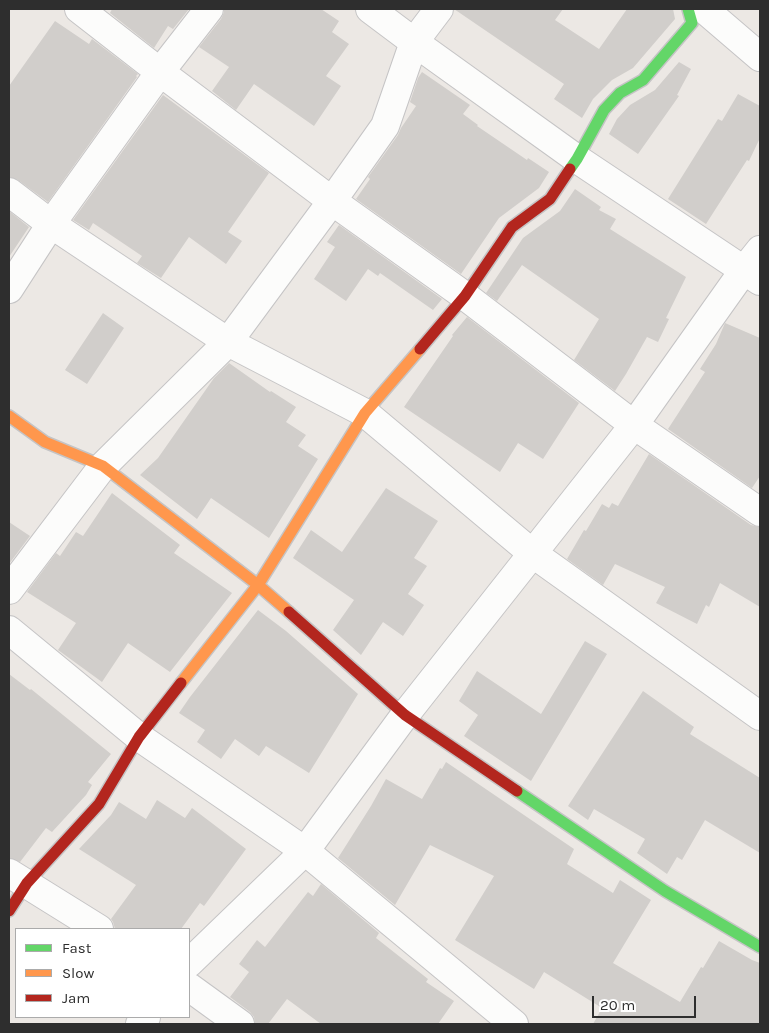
<!DOCTYPE html>
<html>
<head>
<meta charset="utf-8">
<style>
  body { margin:0 }
  #map { position:relative; width:769px; height:1033px; overflow:hidden; background:#ece8e4; font-family:Karla,sans-serif }
  canvas { display:block }
  .frame { position:absolute; inset:0; border:10px solid #2e2e2e; pointer-events:none }
  .legend { position:absolute; left:15px; top:928px; width:175px; height:90px; box-sizing:border-box; background:#fff; border:1px solid #ababab; margin:0; padding:6px 9px; list-style:none; font-size:15px; color:#2e2e2e }
  .legend li { display:flex; align-items:center; gap:10px; height:25px }
  .legend b { width:25px; border:1px solid #ababab }
  .scale { position:absolute; left:592px; top:996px; width:104px; height:22px; box-sizing:border-box; border:2px solid #2e2e2e; border-top:0; padding-left:6px; font-size:15px; line-height:18px; white-space:nowrap; color:#2e2e2e; -webkit-text-stroke:4px #fff; paint-order:stroke }
</style>
</head>
<body>
<div id="map">
<canvas width="769" height="1033"></canvas>
<div class="frame"></div>
<ul class="legend">
<li><b style="height:6px;background:#63d668"></b>Fast</li>
<li><b style="height:6px;background:#ff974d"></b>Slow</li>
<li><b style="height:6px;background:#b3261e"></b>Jam</li>
</ul>
<div class="scale">20 m</div>
</div>
<script>
const context = document.querySelector('canvas').getContext('2d');
context.lineJoin = 'round';
function fill(path, color) { context.fillStyle = color; context.fill(path, 'evenodd'); }
const poly = rows => new Path2D(rows.map(r => 'M' + r).join(''));
function trace(path, color, width, dash) { context.strokeStyle = color; context.lineWidth = width; context.lineCap = dash ? 'butt' : 'round'; context.setLineDash(dash || []); context.stroke(path); }
fill(poly([
  [112,9,189,9,173,29,168,26,154,48,110,13],
  [224,9,321,9,339,21,332,32,349,44,326,76,341,86,314,126,254,84,236,110,212,91,229,67,199,47,221,19,224,12],
  [454,9,563,9,555,20,599,49,627,9,673,9,675,19,633,68,612,80,593,99,582,118,554,99,564,84],
  [55,21,89,44,92,39,138,74,136,76,137,77,48,202,18,180,9,177,9,86],
  [679,62,691,69,677,95,679,96,638,154,609,134,617,119,630,105,655,90],
  [422,72,470,105,463,114,478,125,477,126,527,160,528,158,549,172,539,188,499,218,461,274,356,199,370,179,368,177,398,135,401,128,416,106,410,102,418,78],
  [738,94,760,106,760,138,749,161,747,160,706,224,668,199,718,119,722,121],
  [163,95,269,173,228,232,242,241,226,264,189,237,161,278,137,263,142,256,93,223,89,230,73,220],
  [575,189,601,207,599,210,616,219,610,229,686,277,666,318,669,319,658,342,647,337,626,374,615,391,574,360,599,319,522,265,497,301,486,293,523,238,560,211],
  [9,211,29,227,9,257],
  [339,225,442,299,433,310,380,273,378,276,368,269,346,301,314,279,335,247,327,242],
  [103,313,124,328,87,384,65,370],
  [467,317,579,403,543,459,518,443,500,472,404,407,453,336,452,335],
  [725,323,760,338,760,476,752,488,668,429,705,372,700,369,716,344],
  [229,363,270,392,271,391,296,407,286,422,306,435,298,446,318,459,269,538,211,498,197,519,140,475,158,458,214,378],
  [649,454,751,525,760,527,760,607,720,583,709,607,706,605,697,624,656,603,665,587,615,564,603,585,567,559,584,530,586,531,602,504,609,508,612,503,618,506],
  [386,488,438,521,414,558,427,566,408,594,424,605,403,636,383,622,361,655,333,630,354,600,293,558,311,530,342,552],
  [112,493,180,545,174,553,232,593,170,672,128,643,102,682,58,650,76,623,27,592,56,553,60,556,76,532,83,536],
  [9,522,30,536,9,564],
  [258,610,286,631,358,694,309,773,266,746,259,756,235,739,221,759,197,742,205,730,179,713,190,697],
  [585,641,607,654,531,781,464,736,478,715,459,701,477,671,541,714],
  [9,674,30,690,31,689,111,754,88,782,92,785,86,795,52,832,46,828,20,862,9,858],
  [643,691,694,727,690,734,760,778,760,853,705,820,682,860,677,857,667,874,637,853,645,839,594,809,588,820,568,806],
  [446,762,574,849,567,864,613,893,620,880,651,900,613,963,680,1002,701,967,703,968,719,941,752,960,760,963,760,1024,593,1024,602,1008,544,972,534,989,455,940,494,876,430,845,395,905,338,858,371,806,386,779,422,799,440,768,442,769],
  [157,800,185,818,192,808,246,849,204,906,200,903,181,929,115,929,113,922,111,919,136,885,79,849,111,815,119,802,146,819],
  [321,884,379,933,376,938,428,979,426,982,454,1001,438,1024,321,1024,287,999,268,1024,255,1024,254,1017,250,1012,230,997,249,972,239,964,257,940,265,947,308,892,313,896]
]), '#d1cecb');
const street = poly([
  [79,9,160,72,332,201,465,296,634,425,760,512],
  [370,9,414,42,577,159,760,281],
  [704,9,760,57],
  [9,192,51,224,228,342,365,413,532,553,760,716],
  [9,289,51,224,160,72,209,9],
  [9,590,103,466,228,342,332,201,385,126,414,42,439,9],
  [9,630,139,737,305,851,514,1024],
  [9,873,99,929],
  [189,963,305,851,405,715,634,425,744,270,760,250],
  [189,987,240,1024],
  [140,1024,146,1017]
]);
const fast = poly([
  [570,169,577,159,604,110,620,93,643,80,692,23,688,9],
  [517,791,665,891,760,947]
]);
const slow = poly([
  [9,416,45,442,103,466,258,585,289,612],
  [181,683,258,585,365,413,420,349]
]);
const jam = poly([
  [420,349,465,296,512,227,550,199,570,169],
  [289,612,405,715,517,791],
  [9,911,27,883,99,804,139,737,181,683]
]);
trace(street, '#c5c4c5', 30);
trace(fast, '#c5c4c5', 14);
trace(slow, '#c5c4c5', 14);
trace(jam, '#c5c4c5', 14);
trace(street, '#fcfcfb', 28);
trace(fast, '#63d668', 11);
trace(slow, '#ff974d', 11);
trace(jam, '#b3261e', 11);
</script>
</body>
</html>
